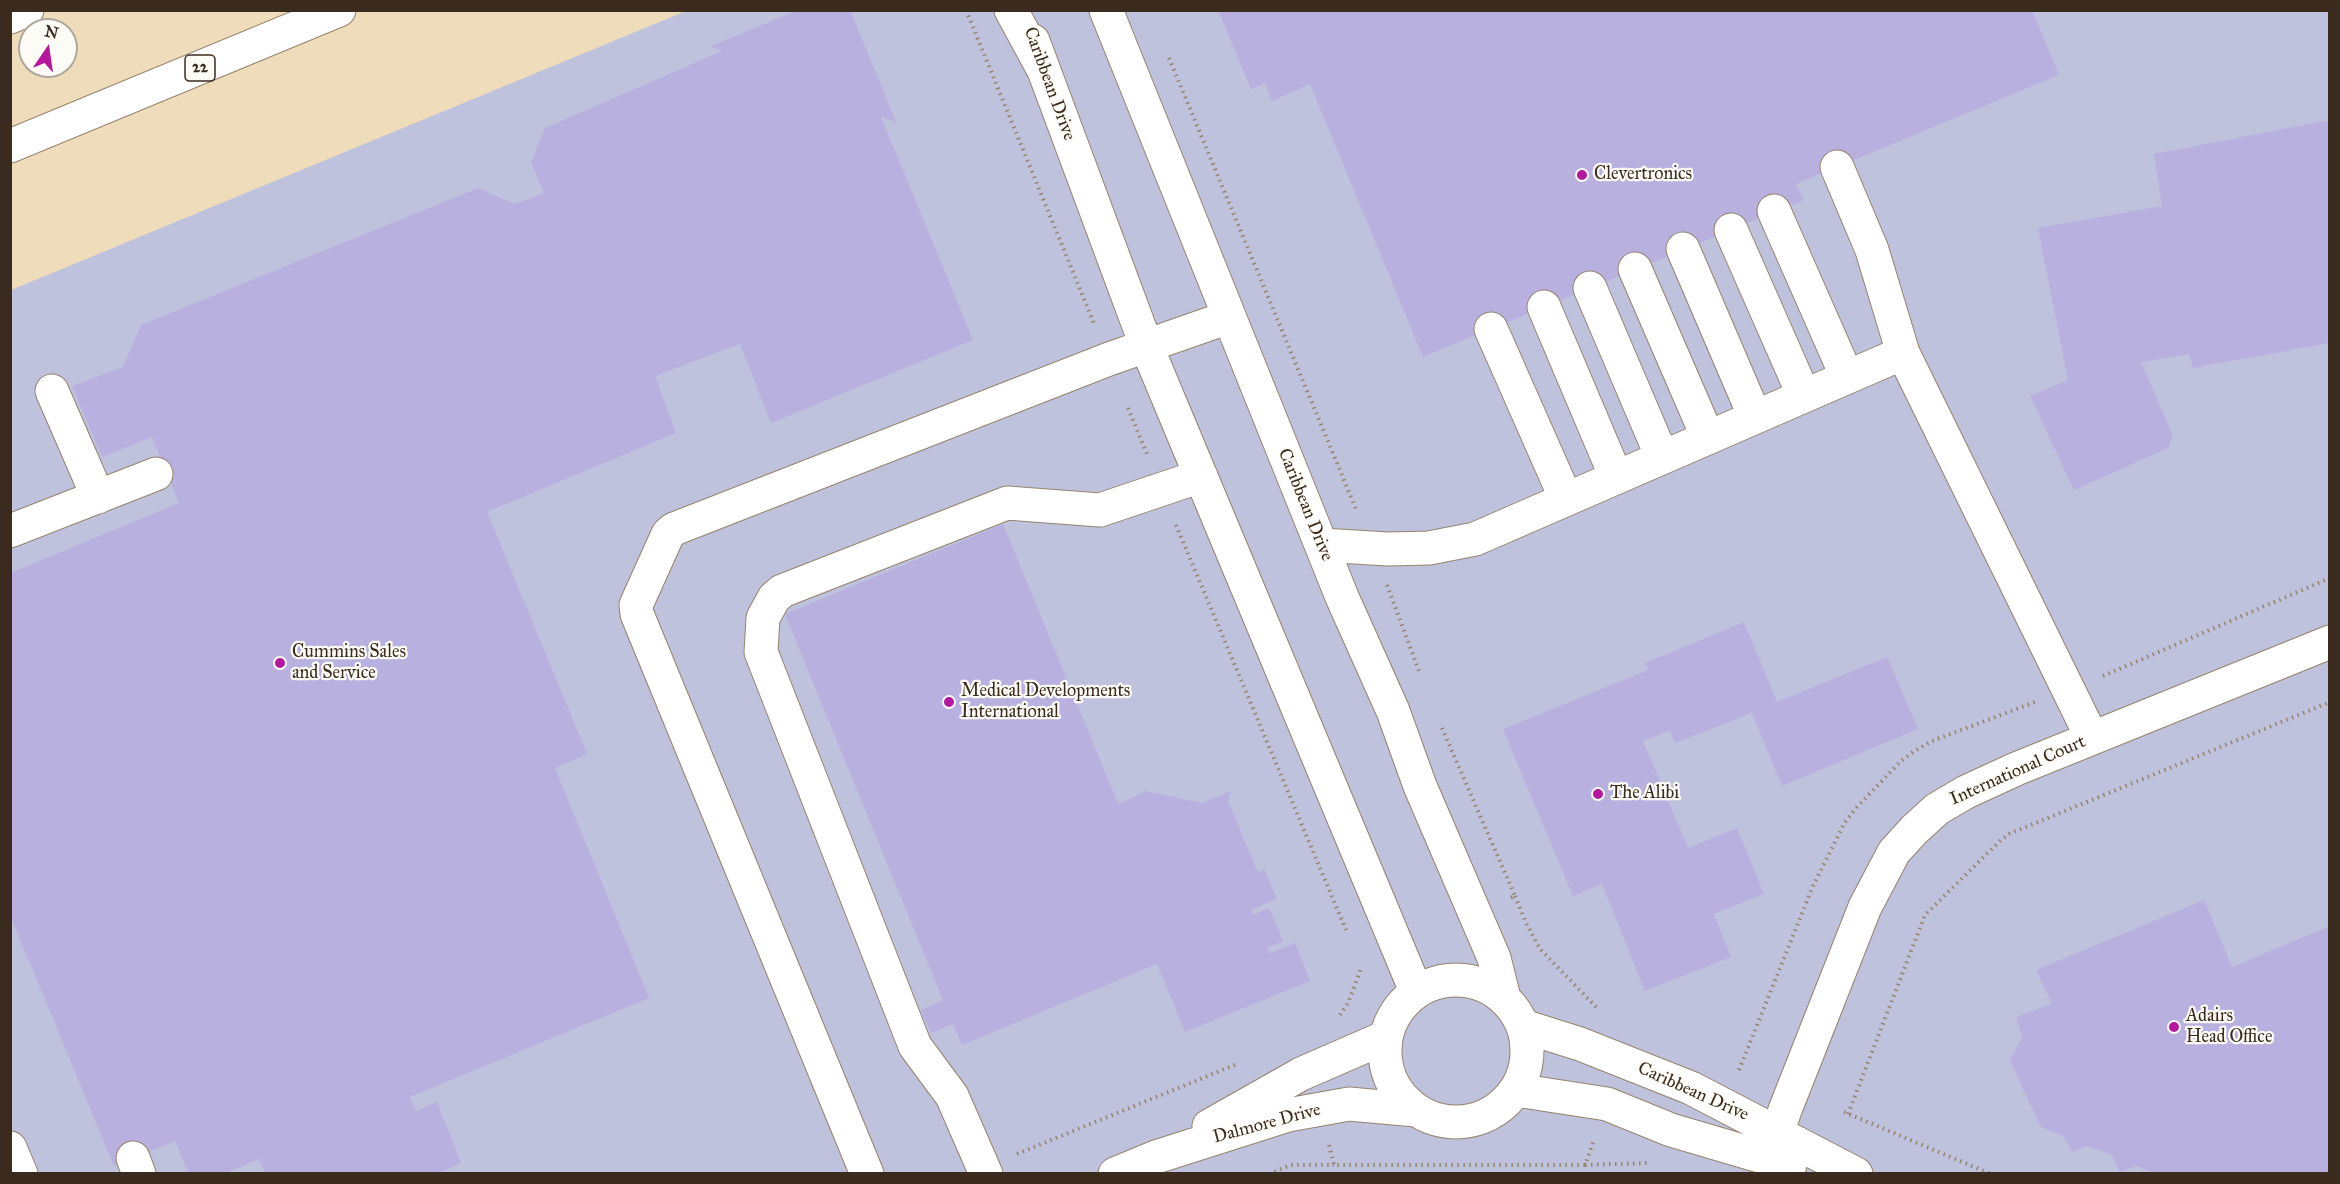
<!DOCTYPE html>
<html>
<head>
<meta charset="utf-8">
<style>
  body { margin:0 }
  #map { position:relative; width:2340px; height:1184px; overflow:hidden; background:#efdcbb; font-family:"IM FELL Great Primer",serif }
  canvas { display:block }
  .frame { position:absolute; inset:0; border:12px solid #3b2a1e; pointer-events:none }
  .north { position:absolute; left:18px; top:18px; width:60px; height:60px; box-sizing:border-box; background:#fdfcf7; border:2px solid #afa8a0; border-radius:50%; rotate:13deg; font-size:16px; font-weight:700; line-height:24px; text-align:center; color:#3b2a1e }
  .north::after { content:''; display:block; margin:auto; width:21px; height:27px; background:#b5179e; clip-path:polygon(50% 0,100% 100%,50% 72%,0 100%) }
</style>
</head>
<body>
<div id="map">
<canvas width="2340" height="1184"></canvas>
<div class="frame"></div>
<div class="north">N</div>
</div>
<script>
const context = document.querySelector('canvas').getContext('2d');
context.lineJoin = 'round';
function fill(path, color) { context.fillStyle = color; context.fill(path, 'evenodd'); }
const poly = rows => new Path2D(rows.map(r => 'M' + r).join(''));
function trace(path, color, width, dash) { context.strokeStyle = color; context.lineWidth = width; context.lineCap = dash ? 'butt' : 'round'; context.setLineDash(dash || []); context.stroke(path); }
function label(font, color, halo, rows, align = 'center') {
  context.font = font + ' "IM FELL Great Primer",serif'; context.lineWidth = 4.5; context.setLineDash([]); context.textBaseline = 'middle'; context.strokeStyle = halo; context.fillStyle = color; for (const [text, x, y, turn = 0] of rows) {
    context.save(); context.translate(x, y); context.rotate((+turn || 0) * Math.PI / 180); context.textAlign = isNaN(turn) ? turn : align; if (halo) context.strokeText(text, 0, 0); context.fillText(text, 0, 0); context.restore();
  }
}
fill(poly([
  [686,11,2329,11,2329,1173,11,1174,11,290]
]), '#bfc2dd');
fill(poly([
  [798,10,850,10,896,122,881,117,973,340,771,423,740,344,655,376,676,433,487,512,587,754,555,768,649,998,410,1097,416,1111,437,1102,461,1163,436,1174,265,1174,259,1159,223,1174,189,1174,175,1141,114,1166,10,915,10,573,179,503,152,437,102,457,72,386,123,367,141,325,478,188,515,204,544,193,531,162,545,128,722,51,711,46],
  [1218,10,2032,10,2059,75,1796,184,1804,200,1423,357,1310,84,1272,101,1265,83,1251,89],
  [2330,120,2330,343,2193,368,2189,354,2141,362,2173,436,2168,448,2074,490,2030,396,2068,380,2038,228,2162,206,2154,154],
  [1003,524,1118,804,1146,791,1202,803,1231,791,1228,801,1258,873,1264,869,1277,899,1251,910,1253,915,1269,908,1283,941,1267,948,1270,953,1295,943,1310,981,1185,1032,1157,964,962,1045,953,1024,931,1033,921,1010,943,1000,785,614],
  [1744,622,1777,702,1887,657,1918,729,1782,786,1752,713,1675,743,1670,731,1643,741,1688,848,1737,828,1764,894,1714,914,1731,957,1645,991,1602,884,1573,896,1503,729,1648,670,1645,663],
  [2204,900,2232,967,2330,926,2330,1174,2156,1174,2137,1166,2119,1172,2112,1155,2087,1146,2072,1152,2063,1136,2041,1127,2010,1061,2022,1037,2016,1017,2052,1004,2036,970]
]), '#b8b0df');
const minor = poly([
  [1106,10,1342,597,1393,711,1420,786,1494,958,1504,998],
  [1033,41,1146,345,1416,991],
  [1837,167,1872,250,1903,353,2092,738],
  [1774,211,1847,377],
  [1731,230,1804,396],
  [1683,249,1755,417],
  [1635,269,1708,438],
  [1590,288,1662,457],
  [1544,307,1616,477],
  [1491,329,1566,499],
  [52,391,98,497],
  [10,531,156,474],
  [1321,545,1388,549,1429,548,1475,539,1903,353],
  '1385 1051a71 71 0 1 1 142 0a71 71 0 1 1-142 0Z',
  [1523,1026,1580,1044,1691,1088,1856,1174],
  [1516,1090,1607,1104,1671,1130,1790,1165],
  [1209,1126,1301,1074,1386,1037],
  [10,1148,21,1174],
  [133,1158,139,1174],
  [1769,1158,1785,1110,1865,907,1894,852,1914,830,1937,809,1966,792,2016,769,2330,642],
  [867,1174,637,614,636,605,668,534,674,529,1109,359,1229,317],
  [986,1174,952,1096,915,1046,761,652,763,618,774,598,782,591,1007,503,1100,510,1201,476],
  [1115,1174,1156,1157,1288,1115,1349,1104,1416,1110]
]);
const major = poly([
  [1011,10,1043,69],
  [10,17,27,10],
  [10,146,339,10]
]);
trace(minor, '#95836c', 35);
trace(major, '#95836c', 35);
trace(poly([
  [966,10,1095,326],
  [1169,58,1356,509],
  [1128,408,1147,454],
  [1176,525,1346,930],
  [1387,585,1419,671],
  [2103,676,2330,578],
  [1442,728,1515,896,1508,899],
  [1515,896,1526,923,1540,949,1597,1008],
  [1340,1015,1348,1003,1362,966],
  [1739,1070,1813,886,1845,822,1857,807,1901,761,1913,752,1932,741,2035,702],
  [1844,1112,1991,1174],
  [1848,1114,1925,915,2000,841,2009,834,2330,702],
  [1329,1145,1334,1165,1585,1165,1594,1140],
  [1017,1154,1237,1064],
  [1585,1165,1647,1163],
  [1269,1174,1291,1165,1334,1165]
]), '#95836c', 4, [1.5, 4.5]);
trace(minor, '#fff', 33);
trace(major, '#fff', 33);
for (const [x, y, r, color] of [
  [1582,175,6,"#b5179e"],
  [280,663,6,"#b5179e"],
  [949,702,6,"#b5179e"],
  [1598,794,6,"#b5179e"],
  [2174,1027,6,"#b5179e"]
]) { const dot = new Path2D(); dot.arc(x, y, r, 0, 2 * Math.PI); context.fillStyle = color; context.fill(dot); trace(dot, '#fdfcf7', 2); }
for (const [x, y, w] of [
  [200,68,30]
]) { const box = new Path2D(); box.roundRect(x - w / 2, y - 13, w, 26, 4.5); context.fillStyle = '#fdfcf7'; context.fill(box); trace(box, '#3b2a1e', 1.5); }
label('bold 16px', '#3b2a1e', null, [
  ["22",200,68]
]);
label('18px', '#3b2a1e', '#fdfcf7', [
  ["Caribbean Drive",1049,84,70],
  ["Caribbean Drive",1305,505,68],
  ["International Court",2018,771,-24],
  ["Caribbean Drive",1693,1092,24],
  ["Dalmore Drive",1267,1124,-15]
]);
label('18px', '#3b2a1e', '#fdfcf7', [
  ["Clevertronics",1594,175],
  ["Cummins Sales",292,653],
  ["and Service",292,674],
  ["Medical Developments",961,692],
  ["International",961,713],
  ["The Alibi",1610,794],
  ["Adairs",2186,1017],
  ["Head Office",2186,1038]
], 'left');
</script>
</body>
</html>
